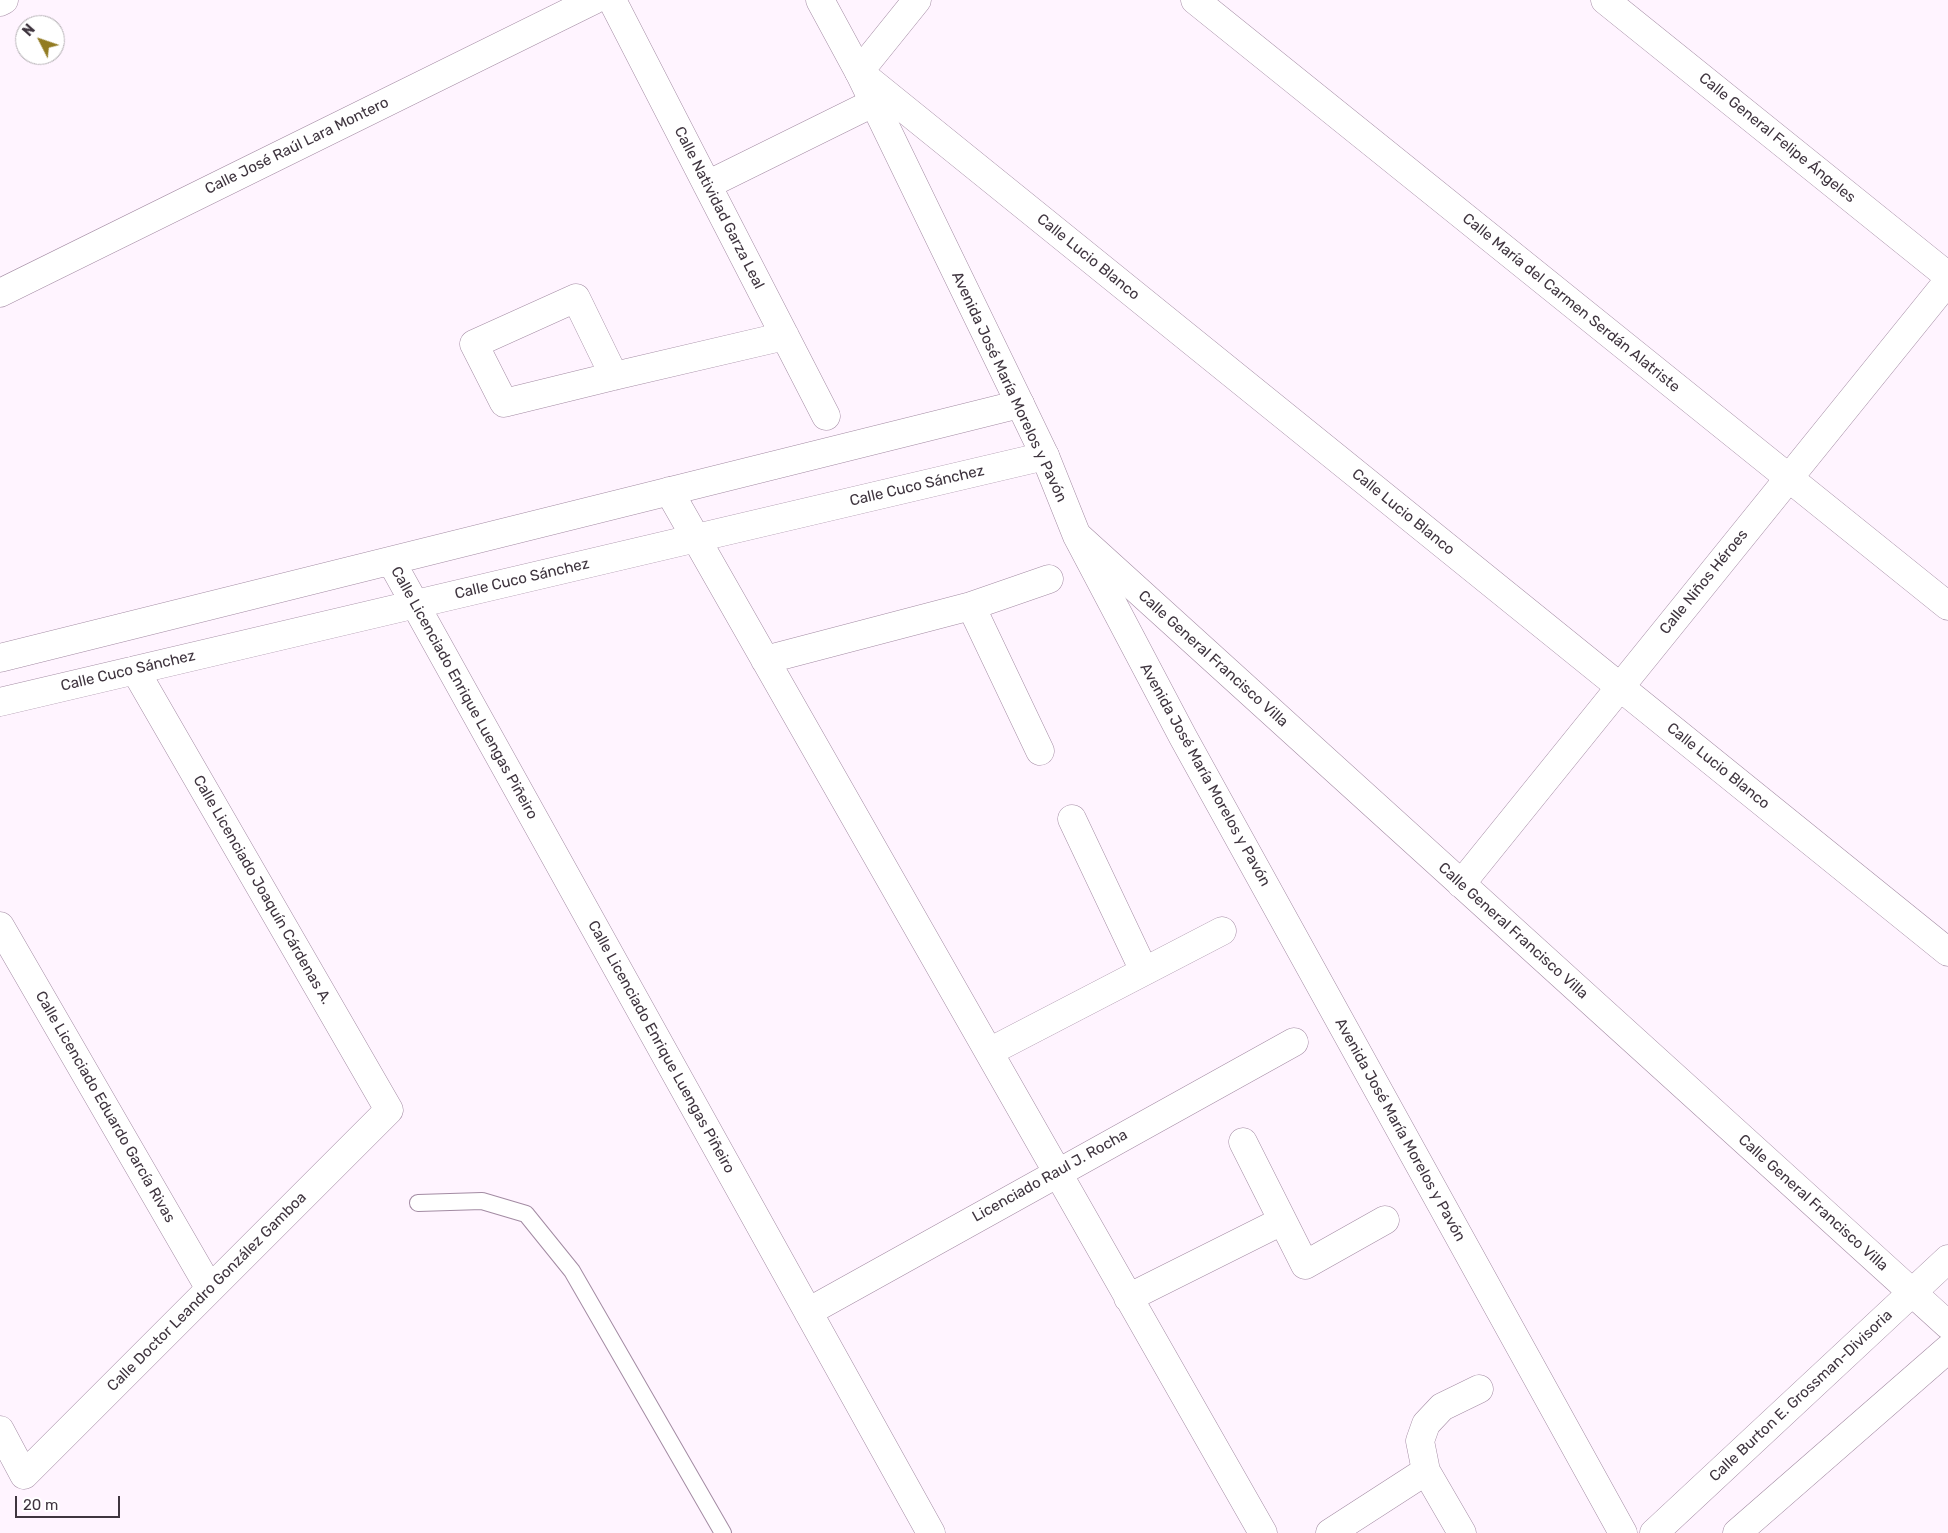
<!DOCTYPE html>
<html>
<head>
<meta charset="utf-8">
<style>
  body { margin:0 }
  #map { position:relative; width:1948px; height:1533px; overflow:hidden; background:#fff4ff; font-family:Rubik,sans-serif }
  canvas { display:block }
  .north { position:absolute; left:15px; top:15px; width:50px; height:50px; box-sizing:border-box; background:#fff; border:1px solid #b2aeb2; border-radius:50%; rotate:311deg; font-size:14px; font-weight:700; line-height:20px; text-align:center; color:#3f353f }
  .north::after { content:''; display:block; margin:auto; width:18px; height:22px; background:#927b22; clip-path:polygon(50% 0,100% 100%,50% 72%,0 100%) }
  .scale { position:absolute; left:15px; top:1496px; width:105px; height:22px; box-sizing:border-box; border:2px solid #3f353f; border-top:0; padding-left:6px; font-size:15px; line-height:18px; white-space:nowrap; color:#3f353f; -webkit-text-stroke:4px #fff; paint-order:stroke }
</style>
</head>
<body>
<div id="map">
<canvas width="1948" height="1533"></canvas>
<div class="north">N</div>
<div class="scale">20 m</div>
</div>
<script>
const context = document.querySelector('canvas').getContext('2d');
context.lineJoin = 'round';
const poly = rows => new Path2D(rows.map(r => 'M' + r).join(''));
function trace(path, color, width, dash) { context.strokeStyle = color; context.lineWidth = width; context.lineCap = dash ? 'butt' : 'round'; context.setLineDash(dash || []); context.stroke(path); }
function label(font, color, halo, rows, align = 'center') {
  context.font = font + ' Rubik,sans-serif'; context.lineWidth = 5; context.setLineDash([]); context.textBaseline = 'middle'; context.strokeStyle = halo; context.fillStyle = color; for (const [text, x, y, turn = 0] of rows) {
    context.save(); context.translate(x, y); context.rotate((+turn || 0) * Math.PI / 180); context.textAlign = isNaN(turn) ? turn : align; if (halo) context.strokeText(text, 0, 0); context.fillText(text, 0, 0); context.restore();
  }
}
const service = poly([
  [418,1203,482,1201,526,1214,572,1271,723,1533]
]);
const minor = poly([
  [612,0,826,416],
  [917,0,859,72,1948,952],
  [1195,0,1948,606],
  [1605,0,1948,276],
  [0,2,4,0],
  [707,185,873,103],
  [0,293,594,0],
  [614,376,576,298,474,344,504,403,614,376,785,336],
  [669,491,1263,1533],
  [1079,537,1948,1325],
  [391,561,931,1533],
  [971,606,1040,751],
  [0,658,1020,404],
  [765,660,971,606,1049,579],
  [0,702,1045,456],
  [1072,819,1144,971],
  [1461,884,1948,281],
  [0,926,210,1289],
  [989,1052,1222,931],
  [1243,1142,1305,1265,1385,1220],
  [1128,1298,1282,1221],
  [808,1312,1294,1042],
  [0,1430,24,1475,389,1110,135,670],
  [1330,1533,1426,1471],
  [1462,1533,1426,1471,1420,1441,1426,1424,1442,1407,1479,1389]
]);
const tertiary = poly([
  [820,0,859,72,1020,404,1045,456,1077,536,1183,737,1623,1533],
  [1654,1533,1948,1259],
  [1737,1533,1948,1349]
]);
trace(service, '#a38ba3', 18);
trace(minor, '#a38ba3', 29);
trace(tertiary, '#a38ba3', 29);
trace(service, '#fff', 16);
trace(minor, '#fff', 28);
trace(tertiary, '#fff', 28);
label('15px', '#3f353f', '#fff', [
  ["Calle General Felipe Ángeles",1777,138,39],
  ["Calle José Raúl Lara Montero",297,146,-26],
  ["Calle Natividad Garza Leal",719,208,63],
  ["Calle Lucio Blanco",1088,257,39],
  ["Calle María del Carmen Serdán Alatriste",1571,303,39],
  ["Avenida José María Morelos y Pavón",1009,387,65],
  ["Calle Cuco Sánchez",917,486,-13],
  ["Calle Lucio Blanco",1403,512,39],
  ["Calle Cuco Sánchez",522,579,-13],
  ["Calle Niños Héroes",1704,582,-51],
  ["Calle General Francisco Villa",1213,659,42],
  ["Calle Cuco Sánchez",128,671,-13],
  ["Calle Licenciado Enrique Luengas Piñeiro",464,693,61],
  ["Calle Lucio Blanco",1718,766,39],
  ["Avenida José María Morelos y Pavón",1205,775,61],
  ["Calle Licenciado Joaquín Cárdenas A.",262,890,60],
  ["Calle General Francisco Villa",1513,931,42],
  ["Calle Licenciado Enrique Luengas Piñeiro",661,1047,61],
  ["Calle Licenciado Eduardo García Rivas",105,1107,60],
  ["Avenida José María Morelos y Pavón",1400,1130,61],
  ["Licenciado Raul J. Rocha",1050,1176,-29],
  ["Calle General Francisco Villa",1813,1203,42],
  ["Calle Doctor Leandro González Gamboa",207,1292,-45],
  ["Calle Burton E. Grossman-Divisoria",1801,1396,-43]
]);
</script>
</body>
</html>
